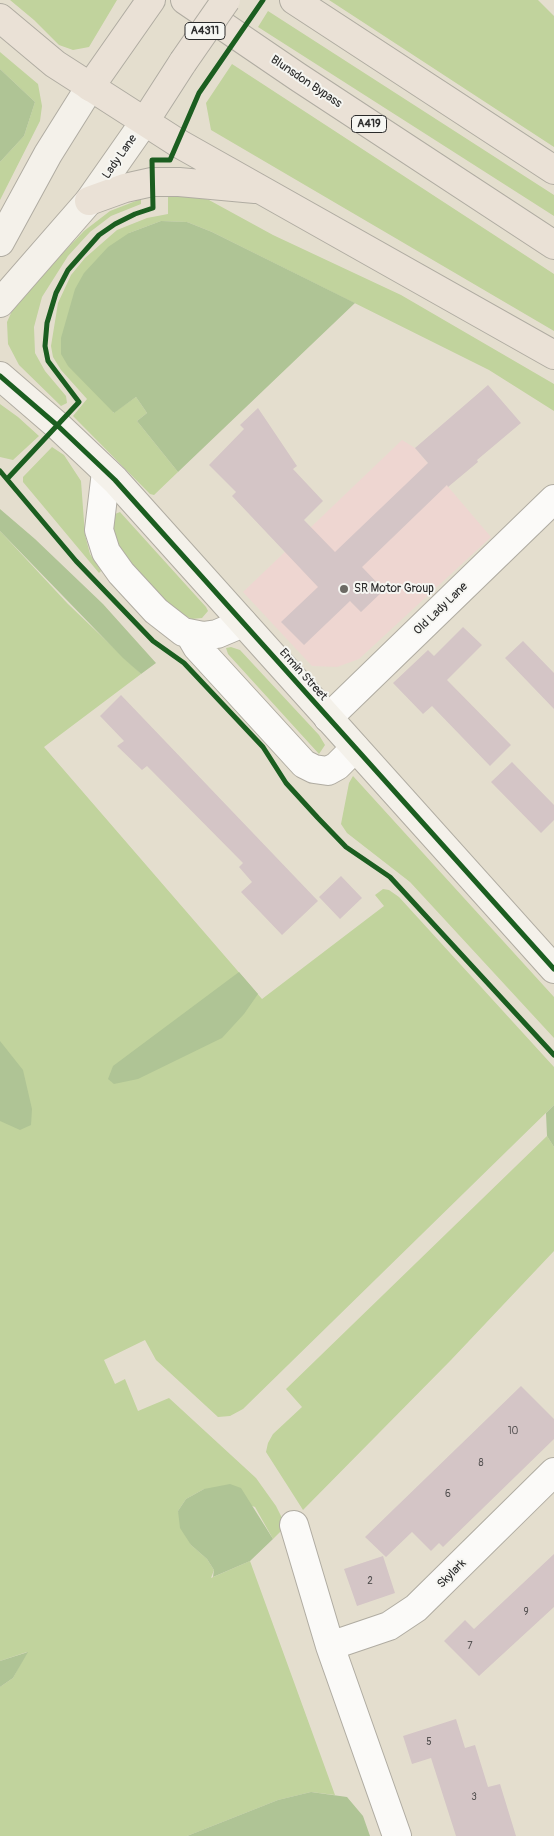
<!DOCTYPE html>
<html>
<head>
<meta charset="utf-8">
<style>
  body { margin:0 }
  canvas { display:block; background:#e4dece }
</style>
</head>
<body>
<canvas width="554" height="1836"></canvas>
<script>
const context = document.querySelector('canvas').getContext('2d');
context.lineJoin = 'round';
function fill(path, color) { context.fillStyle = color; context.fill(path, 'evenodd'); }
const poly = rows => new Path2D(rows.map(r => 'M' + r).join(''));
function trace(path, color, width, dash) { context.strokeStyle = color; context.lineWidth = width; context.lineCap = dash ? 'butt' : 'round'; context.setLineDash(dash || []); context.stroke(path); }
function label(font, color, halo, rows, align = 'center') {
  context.font = font + ' Pangolin,sans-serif'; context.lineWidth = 4; context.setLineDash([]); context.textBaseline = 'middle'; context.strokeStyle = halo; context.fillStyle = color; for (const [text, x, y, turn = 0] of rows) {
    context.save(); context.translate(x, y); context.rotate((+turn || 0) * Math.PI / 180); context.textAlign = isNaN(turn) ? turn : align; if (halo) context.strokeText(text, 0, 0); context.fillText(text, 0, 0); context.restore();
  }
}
fill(poly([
  [402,440,415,448,491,537,359,659,337,667,312,666,243,592]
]), '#eed6d1');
fill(poly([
  [10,0,117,0,89,47,73,50,59,45,34,20],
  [329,0,538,0,554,16,554,147],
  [268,11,554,195,554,216,258,27],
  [0,52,38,84,42,106,40,121,0,200,0,162,24,136,35,102,0,69],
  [232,64,554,274,554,331,211,130,206,103],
  [168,194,188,195,209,200,273,235,401,295,554,384,554,411,489,370,212,232,187,222,161,221,129,233,113,413,136,397,147,413,137,421,178,472,154,495,150,494,73,416,87,399,61,370,53,357,51,346,58,303,71,275,85,258,117,230,147,218,168,214],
  [141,199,141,204,111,216,90,232,68,256,42,297,34,327,35,353,45,371,66,396,67,403,61,406,19,365,8,344,7,322,16,302,84,231,110,211],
  [0,404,18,417,39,436,13,460,0,457],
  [52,447,64,455,81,481,85,535,90,554,101,571,99,573,23,482,23,477],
  [120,512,206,607,208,611,202,618,192,619,175,611,149,586,131,564,115,542,111,524,115,514],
  [0,531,68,604,141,674,44,747,262,999,384,906,375,895,383,889,389,890,399,897,554,1067,554,1105,243,1409,230,1416,218,1417,156,1360,145,1340,104,1360,115,1384,125,1379,138,1411,169,1398,256,1478,276,1506,286,1526,273,1539,255,1507,204,1489,186,1499,178,1511,191,1545,207,1559,214,1570,211,1578,250,1561,335,1795,311,1792,278,1800,187,1836,0,1836,0,1687,13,1678,27,1652,0,1661],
  [231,647,240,650,319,735,325,745,319,754,228,654,226,648],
  [353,776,554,997,554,1038,410,882,347,833,341,824,349,783],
  [547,1136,554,1147,554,1251,451,1360,303,1510,266,1452,268,1443,273,1434,302,1407,286,1389]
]), '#c1d39d');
fill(poly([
  [0,69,35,102,24,136,0,162],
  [161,221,187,222,212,232,355,303,178,472,137,421,147,413,136,397,114,413,68,366,61,354,61,338,75,289,84,273,108,247,129,233],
  [0,509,35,539,103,604,156,663,141,674,123,658,0,531],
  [239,972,258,994,244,1014,222,1038,138,1079,114,1084,108,1079,113,1066],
  [0,1041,23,1070,32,1109,31,1125,20,1130,0,1121],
  [554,1105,554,1147,547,1136,546,1113],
  [230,1484,241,1488,273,1539,250,1561,213,1577,214,1570,207,1559,191,1545,180,1528,178,1511,186,1499,204,1489],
  [28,1652,13,1678,0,1687,0,1661],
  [311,1792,347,1797,363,1816,370,1836,187,1836,278,1800]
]), '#afc495');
fill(poly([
  [488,385,521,423,477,460,478,462,448,487,447,485,362,567,384,590,361,612,350,601,304,645,281,622,318,587,232,496,236,492,209,465,244,429,240,425,258,408,297,466,293,469,323,501,304,520,335,552,428,463,415,448],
  [463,627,482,645,447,680,511,745,490,766,432,706,423,714,393,683,428,650,434,656],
  [523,641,554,673,554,709,505,658],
  [121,695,318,901,282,935,241,892,252,882,239,867,243,863,147,766,142,770,117,746,124,741,100,716],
  [512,762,554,805,554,820,541,833,491,782],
  [341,876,362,898,340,919,319,897],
  [521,1386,554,1419,554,1439,443,1547,439,1543,431,1551,412,1532,386,1557,365,1537],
  [554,1554,554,1607,479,1676,444,1641,465,1620,474,1629],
  [383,1556,395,1593,357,1606,344,1569],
  [456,1719,465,1748,475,1745,488,1787,500,1784,516,1836,456,1836,431,1758,412,1764,403,1736]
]), '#d4c5c6');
const street = poly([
  [106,472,99,530,106,552,121,573,156,611,183,632,203,636,217,634,243,623],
  [190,635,197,647,304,764,314,769,328,771,337,766,355,748],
  [328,718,554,499],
  [294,1525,330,1646,397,1836],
  [330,1646,389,1626,416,1608,554,1472]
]);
const secondary = poly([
  [0,242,48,154,90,87],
  [0,303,89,201,145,121],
  [0,376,58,426,115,480,554,969]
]);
const primary = poly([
  [90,87,151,0],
  [145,121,183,62]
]);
const highway = poly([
  [185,0,298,77,554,245],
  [294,0,554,170],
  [0,18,55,64,178,143,554,355],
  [89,201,125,188,152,182,179,182,255,189]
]);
trace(street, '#b0aca2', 30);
trace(secondary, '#b0aca2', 30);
trace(primary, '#b0aca2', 30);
trace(highway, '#b0aca2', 30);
trace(street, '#fbfaf8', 28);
trace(secondary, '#f4f1ea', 28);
trace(primary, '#eae1d6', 28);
trace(highway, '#eae1d6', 28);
const primaryBridge = poly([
  [183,62,226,0]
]);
trace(primaryBridge, '#b0aca2', 30, []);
trace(primaryBridge, '#eae1d6', 28);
trace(poly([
  [0,376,58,426,115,480,554,969],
  [0,471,76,561,153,641,184,663,263,747,286,783,318,818,346,847,390,877,554,1055],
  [8,478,79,402,48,361,45,346,47,323,56,293,68,270,99,235,115,224,135,214,153,208,152,160,170,160,199,93,263,0]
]), '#1b5e20', 5);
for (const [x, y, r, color] of [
  [344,589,5,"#6c6a64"]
]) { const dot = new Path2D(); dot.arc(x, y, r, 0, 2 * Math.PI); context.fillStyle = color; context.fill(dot); trace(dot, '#f6f6f2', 2); }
label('10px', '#555252', null, [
  ["10",513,1431],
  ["8",481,1463],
  ["6",448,1494],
  ["2",370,1581],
  ["9",526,1612],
  ["7",470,1646],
  ["5",429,1742],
  ["3",474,1797]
]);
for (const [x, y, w] of [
  [205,31,40],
  [369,124,35]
]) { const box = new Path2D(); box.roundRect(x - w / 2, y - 8.5, w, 17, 4); context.fillStyle = '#f6f6f2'; context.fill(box); trace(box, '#2b2b2b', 1); }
label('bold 11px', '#2b2b2b', null, [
  ["A4311",205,31],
  ["A419",369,124]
]);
label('12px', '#2b2b2b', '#f6f6f2', [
  ["Blunsdon Bypass",306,82,34],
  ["Lady Lane",120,157,-55],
  ["Old Lady Lane",441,609,-44],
  ["Ermin Street",303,675,48],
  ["Skylark",452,1574,-45]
]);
label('12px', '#2b2b2b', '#f6f6f2', [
  ["SR Motor Group",354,589]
], 'left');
</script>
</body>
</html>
